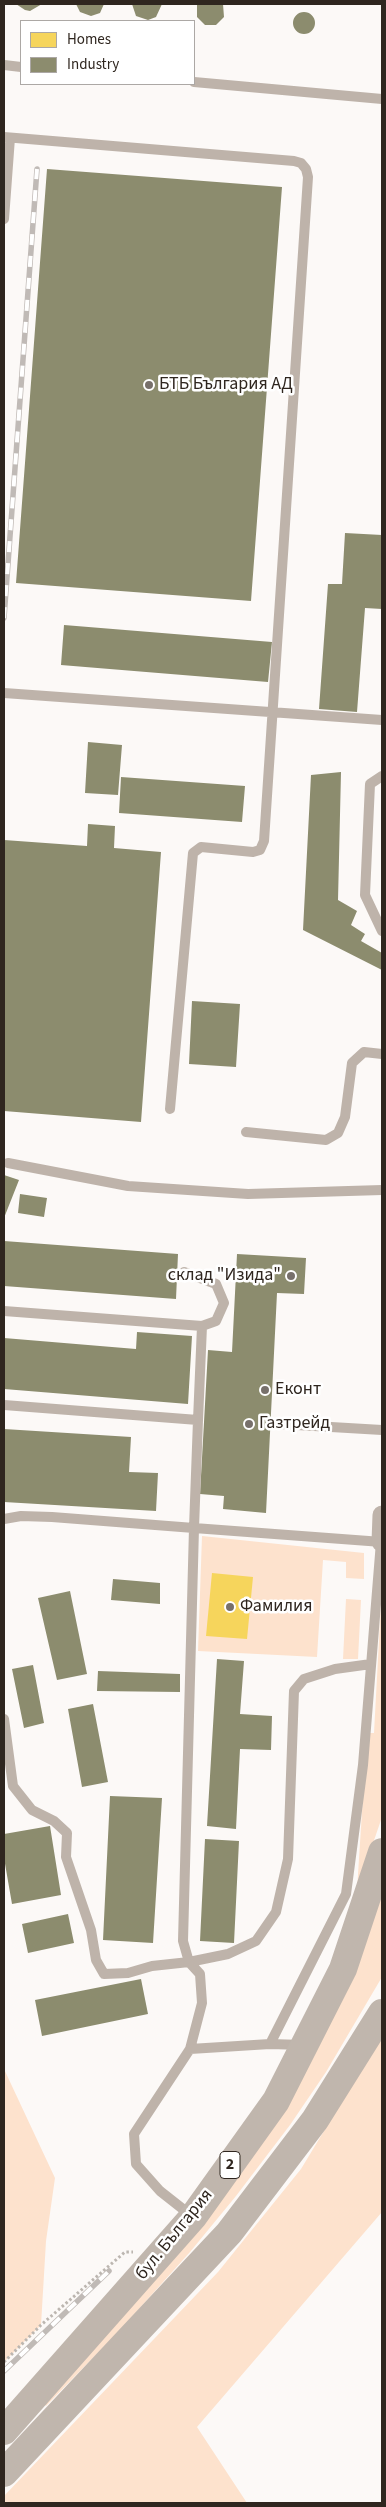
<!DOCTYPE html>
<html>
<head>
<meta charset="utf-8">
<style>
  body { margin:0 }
  #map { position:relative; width:386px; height:2507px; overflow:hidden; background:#fcf9f7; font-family:"Source Sans 3",sans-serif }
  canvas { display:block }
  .frame { position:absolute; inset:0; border:5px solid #2f261f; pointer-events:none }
  .legend { position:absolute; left:20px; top:20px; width:175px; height:65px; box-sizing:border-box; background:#fff; border:1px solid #aca8a5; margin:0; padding:6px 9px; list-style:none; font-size:15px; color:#2f261f }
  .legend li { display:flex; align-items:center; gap:10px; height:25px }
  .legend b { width:25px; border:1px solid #aca8a5 }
</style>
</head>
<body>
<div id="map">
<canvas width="386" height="2507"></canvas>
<div class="frame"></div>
<ul class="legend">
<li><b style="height:14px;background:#f6d55c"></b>Homes</li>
<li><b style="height:14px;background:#8c8c6e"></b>Industry</li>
</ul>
</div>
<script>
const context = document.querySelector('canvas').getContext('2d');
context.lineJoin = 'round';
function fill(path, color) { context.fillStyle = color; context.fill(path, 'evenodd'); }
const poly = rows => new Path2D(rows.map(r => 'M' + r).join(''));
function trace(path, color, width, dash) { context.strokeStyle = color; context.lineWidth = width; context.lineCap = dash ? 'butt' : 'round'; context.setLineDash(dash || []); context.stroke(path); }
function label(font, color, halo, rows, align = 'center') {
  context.font = font + ' "Source Sans 3",sans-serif'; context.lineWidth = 5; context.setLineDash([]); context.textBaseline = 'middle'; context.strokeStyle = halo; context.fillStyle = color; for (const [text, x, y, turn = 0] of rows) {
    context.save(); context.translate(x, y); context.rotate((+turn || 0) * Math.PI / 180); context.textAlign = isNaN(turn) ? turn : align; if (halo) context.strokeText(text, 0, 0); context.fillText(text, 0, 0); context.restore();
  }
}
fill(poly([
  [202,1536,364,1553,364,1579,346,1578,346,1562,323,1560,317,1657,198,1651],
  [382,1584,382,1817,357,1890,367,1733,374,1733],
  [346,1599,361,1600,358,1659,343,1659],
  [382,1884,382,1977,326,2072,290,2125,236,2196,190,2252,120,2330,46,2406,41,2400,187,2241],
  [382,2035,382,2212,197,2427,247,2503,4,2503,4,2496,218,2272,301,2169],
  [4,2069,55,2178,46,2241,41,2325,4,2362]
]), '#fde2cd');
fill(poly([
  [212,1573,253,1577,247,1639,206,1636]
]), '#f6d55c');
fill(poly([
  [16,4,42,4,30,11,25,10],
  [76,4,104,4,100,13,91,16,80,12],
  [132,4,162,4,156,17,148,20,136,16],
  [197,4,223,4,224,17,216,25,205,25,197,17],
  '293 23a11 11 0 1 1 22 0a11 11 0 1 1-22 0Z',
  [47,169,282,187,251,601,16,583],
  [345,533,382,535,382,609,365,608,357,712,319,709,328,584,342,584],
  [64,625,272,642,268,682,61,665],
  [88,742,122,745,118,795,85,793],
  [341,772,338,900,357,911,351,925,365,934,361,941,382,953,382,970,303,930,311,775],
  [121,777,245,786,242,822,119,813],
  [88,824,115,826,114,848,161,852,141,1122,4,1111,4,840,87,846],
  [192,1001,240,1004,236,1067,189,1064],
  [4,1175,19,1180,4,1218],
  [20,1194,47,1198,44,1217,18,1213],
  [4,1241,178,1254,176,1299,4,1286],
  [237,1254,306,1258,304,1294,277,1293,266,1513,223,1509,224,1496,200,1494,208,1350,232,1352],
  [137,1332,192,1336,188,1404,4,1389,4,1338,136,1349],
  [4,1429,131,1437,129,1472,158,1473,156,1511,4,1502],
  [113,1579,160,1583,160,1604,111,1600],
  [70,1591,87,1674,57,1680,38,1598],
  [217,1659,244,1661,240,1714,272,1716,271,1750,240,1749,236,1829,207,1826],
  [33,1665,44,1723,24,1728,12,1669],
  [98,1671,180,1674,180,1692,97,1691],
  [93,1704,108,1782,82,1787,68,1709],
  [110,1796,162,1798,153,1943,103,1940],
  [50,1826,61,1895,12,1904,4,1858,4,1834],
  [205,1839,239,1841,234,1943,200,1941],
  [68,1914,74,1943,28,1953,22,1924],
  [141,1979,148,2014,42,2036,35,2000]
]), '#8c8c6e');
trace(poly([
  [4,2362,41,2325,125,2252,133,2252]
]), '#bcb6b0', 3, [2.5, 2.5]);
trace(poly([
  [4,65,21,67],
  [194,82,382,99],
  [4,137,294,161,301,163,306,169,308,177,264,841,260,850,253,852,201,847,193,853,170,1109],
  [4,219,10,138],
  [4,693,382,720],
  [382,776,370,784,365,895,382,931],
  [246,1132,326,1140,338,1133,345,1117,352,1063,364,1052,382,1054],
  [8,1163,128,1186,248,1194,382,1190],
  [4,1311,202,1326,216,1321,224,1303,216,1284,184,1272],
  [4,1405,198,1420,202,1326],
  [198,1420,194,1528,382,1542],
  [280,1424,382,1430],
  [4,1519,21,1516,52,1517,194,1528,183,1941,189,1962,200,1974,202,2003,190,2049],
  [4,1719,13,1786,32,1810,54,1821,67,1833,66,1857,91,1930,96,1960,104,1974,128,1973,152,1966,189,1962,228,1954,256,1941,276,1912,288,1859,294,1691,304,1679,335,1669,371,1664],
  [270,2044,346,1894,363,1765,381,1542],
  [193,2217,160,2191,136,2164,134,2134,190,2049,270,2044,303,2045]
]), '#beb3aa', 10);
trace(poly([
  [381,1542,382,1515]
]), '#beb3aa', 19);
trace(poly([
  [4,2431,193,2217,276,2101,343,1969,382,1852],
  [4,2473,229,2233,315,2120,382,2013]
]), '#c0b6ad', 28);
const rail = poly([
  [4,618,37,169],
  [4,2371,109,2271]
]);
trace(rail, '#c0bab6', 5.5);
trace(rail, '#fff', 4, [11]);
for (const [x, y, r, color] of [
  [149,385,5,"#77706b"],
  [291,1276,5,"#77706b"],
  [265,1390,5,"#77706b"],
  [249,1424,5,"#77706b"],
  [230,1607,5,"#77706b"]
]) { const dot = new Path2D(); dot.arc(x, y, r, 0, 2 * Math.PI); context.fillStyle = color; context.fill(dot); trace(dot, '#fff', 2); }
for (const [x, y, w] of [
  [230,2165,20]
]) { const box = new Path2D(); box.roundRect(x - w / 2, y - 13.5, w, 27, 4); context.fillStyle = '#fff'; context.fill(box); trace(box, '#2f261f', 1); }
label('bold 16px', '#2f261f', null, [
  ["2",230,2165]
]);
label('18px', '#2f261f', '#fff', [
  ["БТБ България АД",159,385],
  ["склад \"Изида\"",281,1276,"right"],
  ["Еконт",275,1390],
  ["Газтрейд",259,1424],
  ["Фамилия",240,1607]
], 'left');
label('18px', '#2f261f', '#fff', [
  ["бул. България",175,2235,-51]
]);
</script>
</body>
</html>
